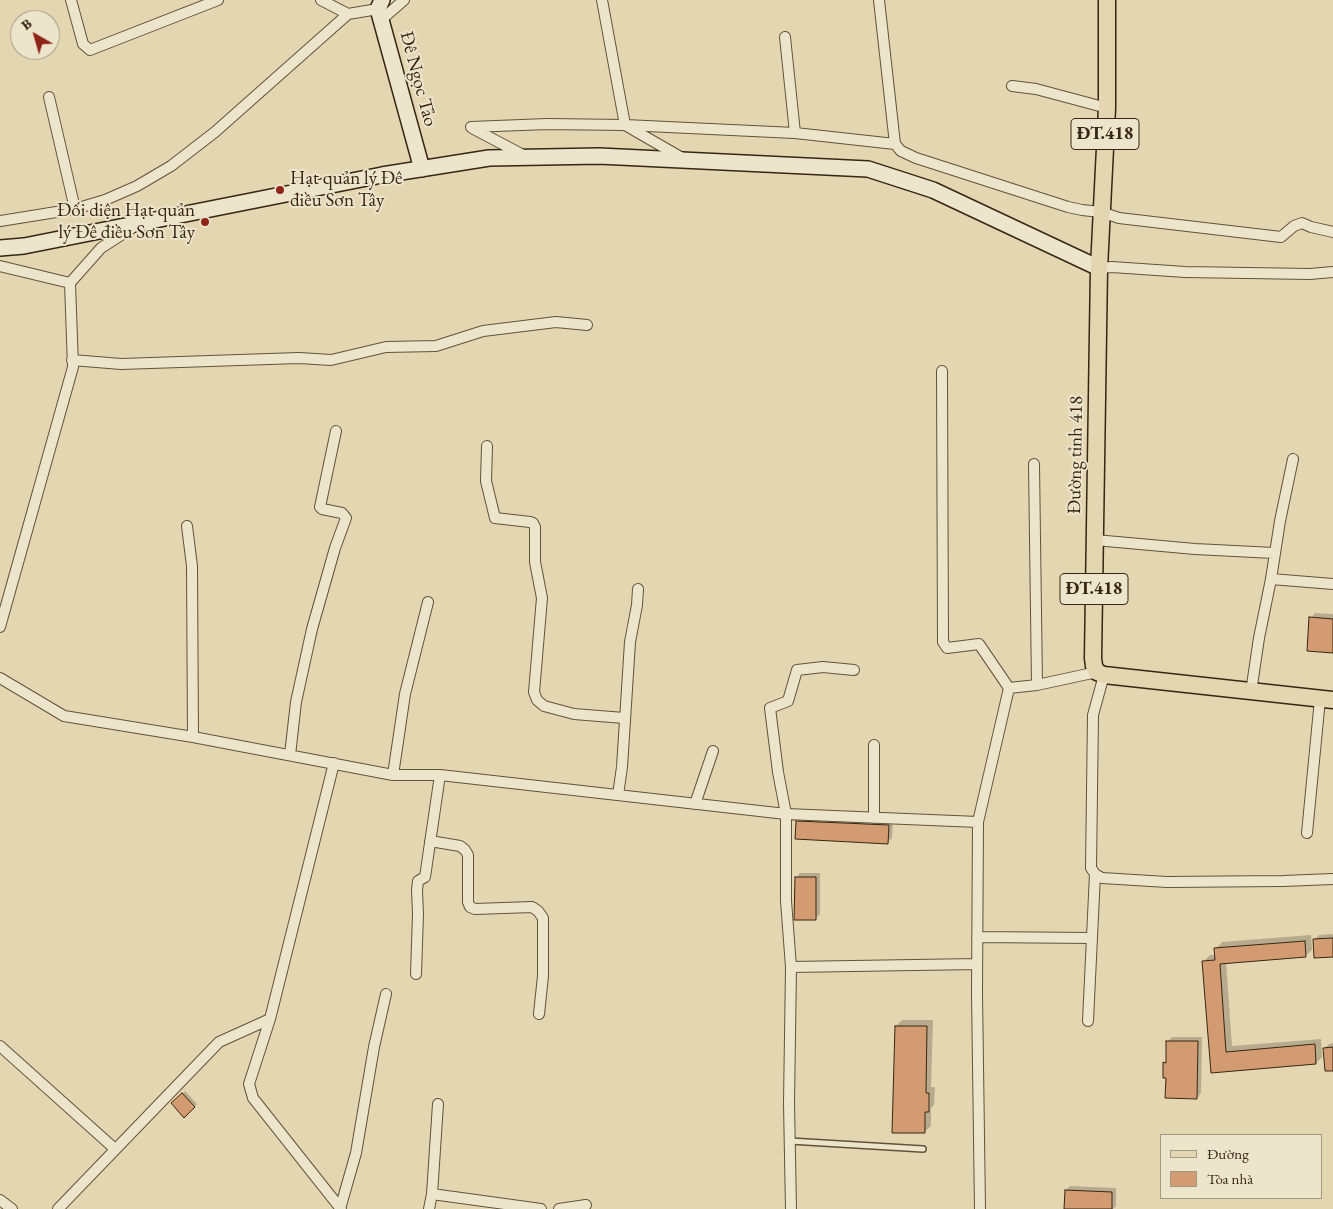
<!DOCTYPE html>
<html>
<head>
<meta charset="utf-8">
<style>
  body { margin:0 }
  #map { position:relative; width:1333px; height:1209px; overflow:hidden; background:#e4d6b1; font-family:"EB Garamond",serif }
  canvas { display:block }
  .legend { position:absolute; left:1160px; top:1134px; width:162px; height:65px; box-sizing:border-box; background:#ede4cc; border:1px solid #a49882; margin:0; padding:6px 9px; list-style:none; font-size:15px; color:#362613 }
  .legend li { display:flex; align-items:center; gap:10px; height:25px }
  .legend b { width:25px; border:1px solid #a49882 }
  .north { position:absolute; left:10px; top:10px; width:50px; height:50px; box-sizing:border-box; background:#ede4cc; border:1px solid #a49882; border-radius:50%; rotate:322deg; font-size:14px; font-weight:700; line-height:20px; text-align:center; color:#362613 }
  .north::after { content:''; display:block; margin:auto; width:18px; height:22px; background:#8f2418; clip-path:polygon(50% 0,100% 100%,50% 72%,0 100%) }
</style>
</head>
<body>
<div id="map">
<canvas width="1333" height="1209"></canvas>
<ul class="legend">
<li><b style="height:6px;background:#e4d6b1"></b>Đường</li>
<li><b style="height:14px;background:#d29b72"></b>Tòa nhà</li>
</ul>
<div class="north">B</div>
</div>
<script>
const context = document.querySelector('canvas').getContext('2d');
context.lineJoin = 'round';
function fill(path, color) { context.fillStyle = color; context.fill(path, 'evenodd'); }
const poly = rows => new Path2D(rows.map(r => 'M' + r).join(''));
function trace(path, color, width, dash) { context.strokeStyle = color; context.lineWidth = width; context.lineCap = dash ? 'butt' : 'round'; context.setLineDash(dash || []); context.stroke(path); }
function label(font, color, halo, rows, align = 'center') {
  context.font = font + ' "EB Garamond",serif'; context.lineWidth = 4; context.setLineDash([]); context.textBaseline = 'middle'; context.strokeStyle = halo; context.fillStyle = color; for (const [text, x, y, turn = 0] of rows) {
    context.save(); context.translate(x, y); context.rotate((+turn || 0) * Math.PI / 180); context.textAlign = isNaN(turn) ? turn : align; if (halo) context.strokeText(text, 0, 0); context.fillText(text, 0, 0); context.restore();
  }
}
fill(poly([
  [1315,613,1333,614,1333,651,1311,618],
  [801,817,893,821,892,838,887,842,797,821],
  [800,873,820,873,820,914,815,919,796,878],
  [1333,934,1333,955,1314,940,1319,935],
  [1311,935,1312,950,1305,956,1226,962,1232,1046,1321,1039,1322,1057,1316,1063,1212,1071,1204,961,1210,955,1216,955,1216,949,1222,942],
  [902,1020,933,1020,931,1087,935,1087,934,1105,931,1108,931,1126,924,1132,896,1026],
  [1172,1037,1202,1037,1201,1093,1197,1098,1167,1077,1165,1063,1167,1061,1167,1042],
  [1333,1043,1333,1070,1325,1048,1329,1044],
  [185,1091,197,1104,184,1116,172,1103],
  [1070,1186,1116,1188,1116,1206,1113,1209,1065,1209,1066,1190]
]), '#0003');
const building = poly([
  [1309,617,1333,619,1333,653,1307,651,1309,617],
  [796,821,889,825,888,844,795,839,796,821],
  [795,877,816,877,816,920,794,920,795,877],
  [1333,938,1333,957,1314,958,1313,939,1333,938],
  [1305,941,1306,957,1220,964,1226,1052,1315,1044,1316,1064,1211,1073,1202,961,1215,960,1214,948,1305,941],
  [895,1026,927,1026,926,1093,929,1093,929,1112,925,1112,925,1133,892,1133,895,1026],
  [1166,1041,1198,1041,1197,1099,1165,1098,1166,1078,1163,1078,1163,1062,1166,1063,1166,1041],
  [1333,1047,1333,1071,1325,1071,1323,1048,1333,1047],
  [182,1093,195,1107,184,1118,171,1103,182,1093],
  [1065,1190,1112,1192,1112,1209,1064,1209,1065,1190]
]);
fill(building, '#d29b72');
trace(building, '#362613', 1);
const service = poly([
  [790,1141,923,1149]
]);
const minor = poly([
  [71,0,83,44,90,50,218,0],
  [321,0,348,14],
  [602,0,625,125,684,159],
  [879,0,895,144,901,151,916,158,1068,207,1082,210,1101,212,1119,218,1281,237,1294,226,1302,223,1311,227,1333,232],
  [381,20,404,0],
  [785,37,795,133],
  [1012,86,1036,89,1107,108],
  [49,97,75,209],
  [471,127,547,124,625,125,795,133,895,144],
  [472,128,525,156],
  [0,221,75,209,105,200,137,186,171,166,215,132,348,14,378,9],
  [0,266,70,283,73,367,0,627],
  [1099,268,1112,267,1185,272,1310,274,1333,272],
  [70,283,101,248,132,228],
  [72,360,121,364,299,358,331,360,386,347,436,346,483,331,556,322,587,325],
  [942,371,943,642,947,648,979,644,1009,688],
  [487,446,486,481,495,518,530,522,533,523,535,527,535,562,542,598,534,692,537,700,544,706,574,714,624,718],
  [1034,464,1037,685],
  [187,526,192,566,193,737],
  [1095,540,1195,549,1274,553],
  [1271,579,1333,584],
  [1104,675,1093,715,1091,868,1095,874,1102,878,1167,882,1283,881,1333,879],
  [0,678,64,716,193,737,393,775,440,775,786,814,978,822],
  [1251,692,1259,638,1271,579,1280,521,1293,459],
  [290,755,296,702,312,629,335,548,346,518,342,513,322,509,320,507,336,431],
  [393,775,405,694,428,602],
  [618,795,622,767,630,642,637,605,638,589],
  [695,804,713,751],
  [874,818,874,745],
  [1307,833,1320,699],
  [430,841,460,846,465,850,468,855,468,902,470,907,475,909,532,907,538,911,543,918,543,976,539,1014],
  [977,937,1092,938],
  [791,967,977,964],
  [416,974,418,914,417,890,418,881,425,877,440,775],
  [270,1019,249,1084,253,1098,341,1209],
  [1088,1021,1095,874],
  [0,1046,115,1149],
  [432,1194,541,1209],
  [0,1200,12,1209],
  [58,1209,219,1042,270,1019,334,763],
  [340,1209,356,1153,374,1047,386,994],
  [429,1209,432,1194,438,1104],
  [559,1209,586,1205],
  [791,1209,789,1103,791,967,786,901,786,814,778,772,770,708,788,701,797,670,823,667,854,670],
  [980,1209,977,993,978,822,1009,688,1037,685,1097,672]
]);
const secondary = poly([
  [382,0,378,9,422,169],
  [0,248,24,246,382,175,489,158,599,156,868,169,933,190,1099,268]
]);
const primary = poly([
  [1107,0,1107,108,1099,268,1093,658,1094,666,1097,672,1104,675,1333,700]
]);
trace(service, '#62523a', 8);
trace(minor, '#62523a', 12);
trace(secondary, '#362613', 18);
trace(primary, '#362613', 19);
trace(service, '#ede4cc', 5);
trace(minor, '#ede4cc', 10);
trace(secondary, '#ede4cc', 15);
trace(primary, '#e4d6b1', 16);
for (const [x, y, r, color] of [
  [280,190,5,"#8f2418"],
  [205,222,5,"#8f2418"]
]) { const dot = new Path2D(); dot.arc(x, y, r, 0, 2 * Math.PI); context.fillStyle = color; context.fill(dot); trace(dot, '#ede4cc', 2); }
for (const [x, y, w] of [
  [1105,134,68],
  [1094,589,68]
]) { const box = new Path2D(); box.roundRect(x - w / 2, y - 15.5, w, 31, 4); context.fillStyle = '#ede4cc'; context.fill(box); trace(box, '#362613', 1); }
label('bold 18px', '#362613', null, [
  ["ĐT.418",1105,134],
  ["ĐT.418",1094,589]
]);
label('19px', '#362613', '#ede4cc', [
  ["Đê Ngọc Tảo",418,79,75],
  ["Đường tỉnh 418",1076,455,-89]
]);
label('19px', '#362613', '#ede4cc', [
  ["Hạt quản lý Đê",290,179],
  ["điều Sơn Tây",290,201],
  ["Đối diện Hạt quản",195,211,"right"],
  ["lý Đê điều Sơn Tây",195,233,"right"]
], 'left');
</script>
</body>
</html>
